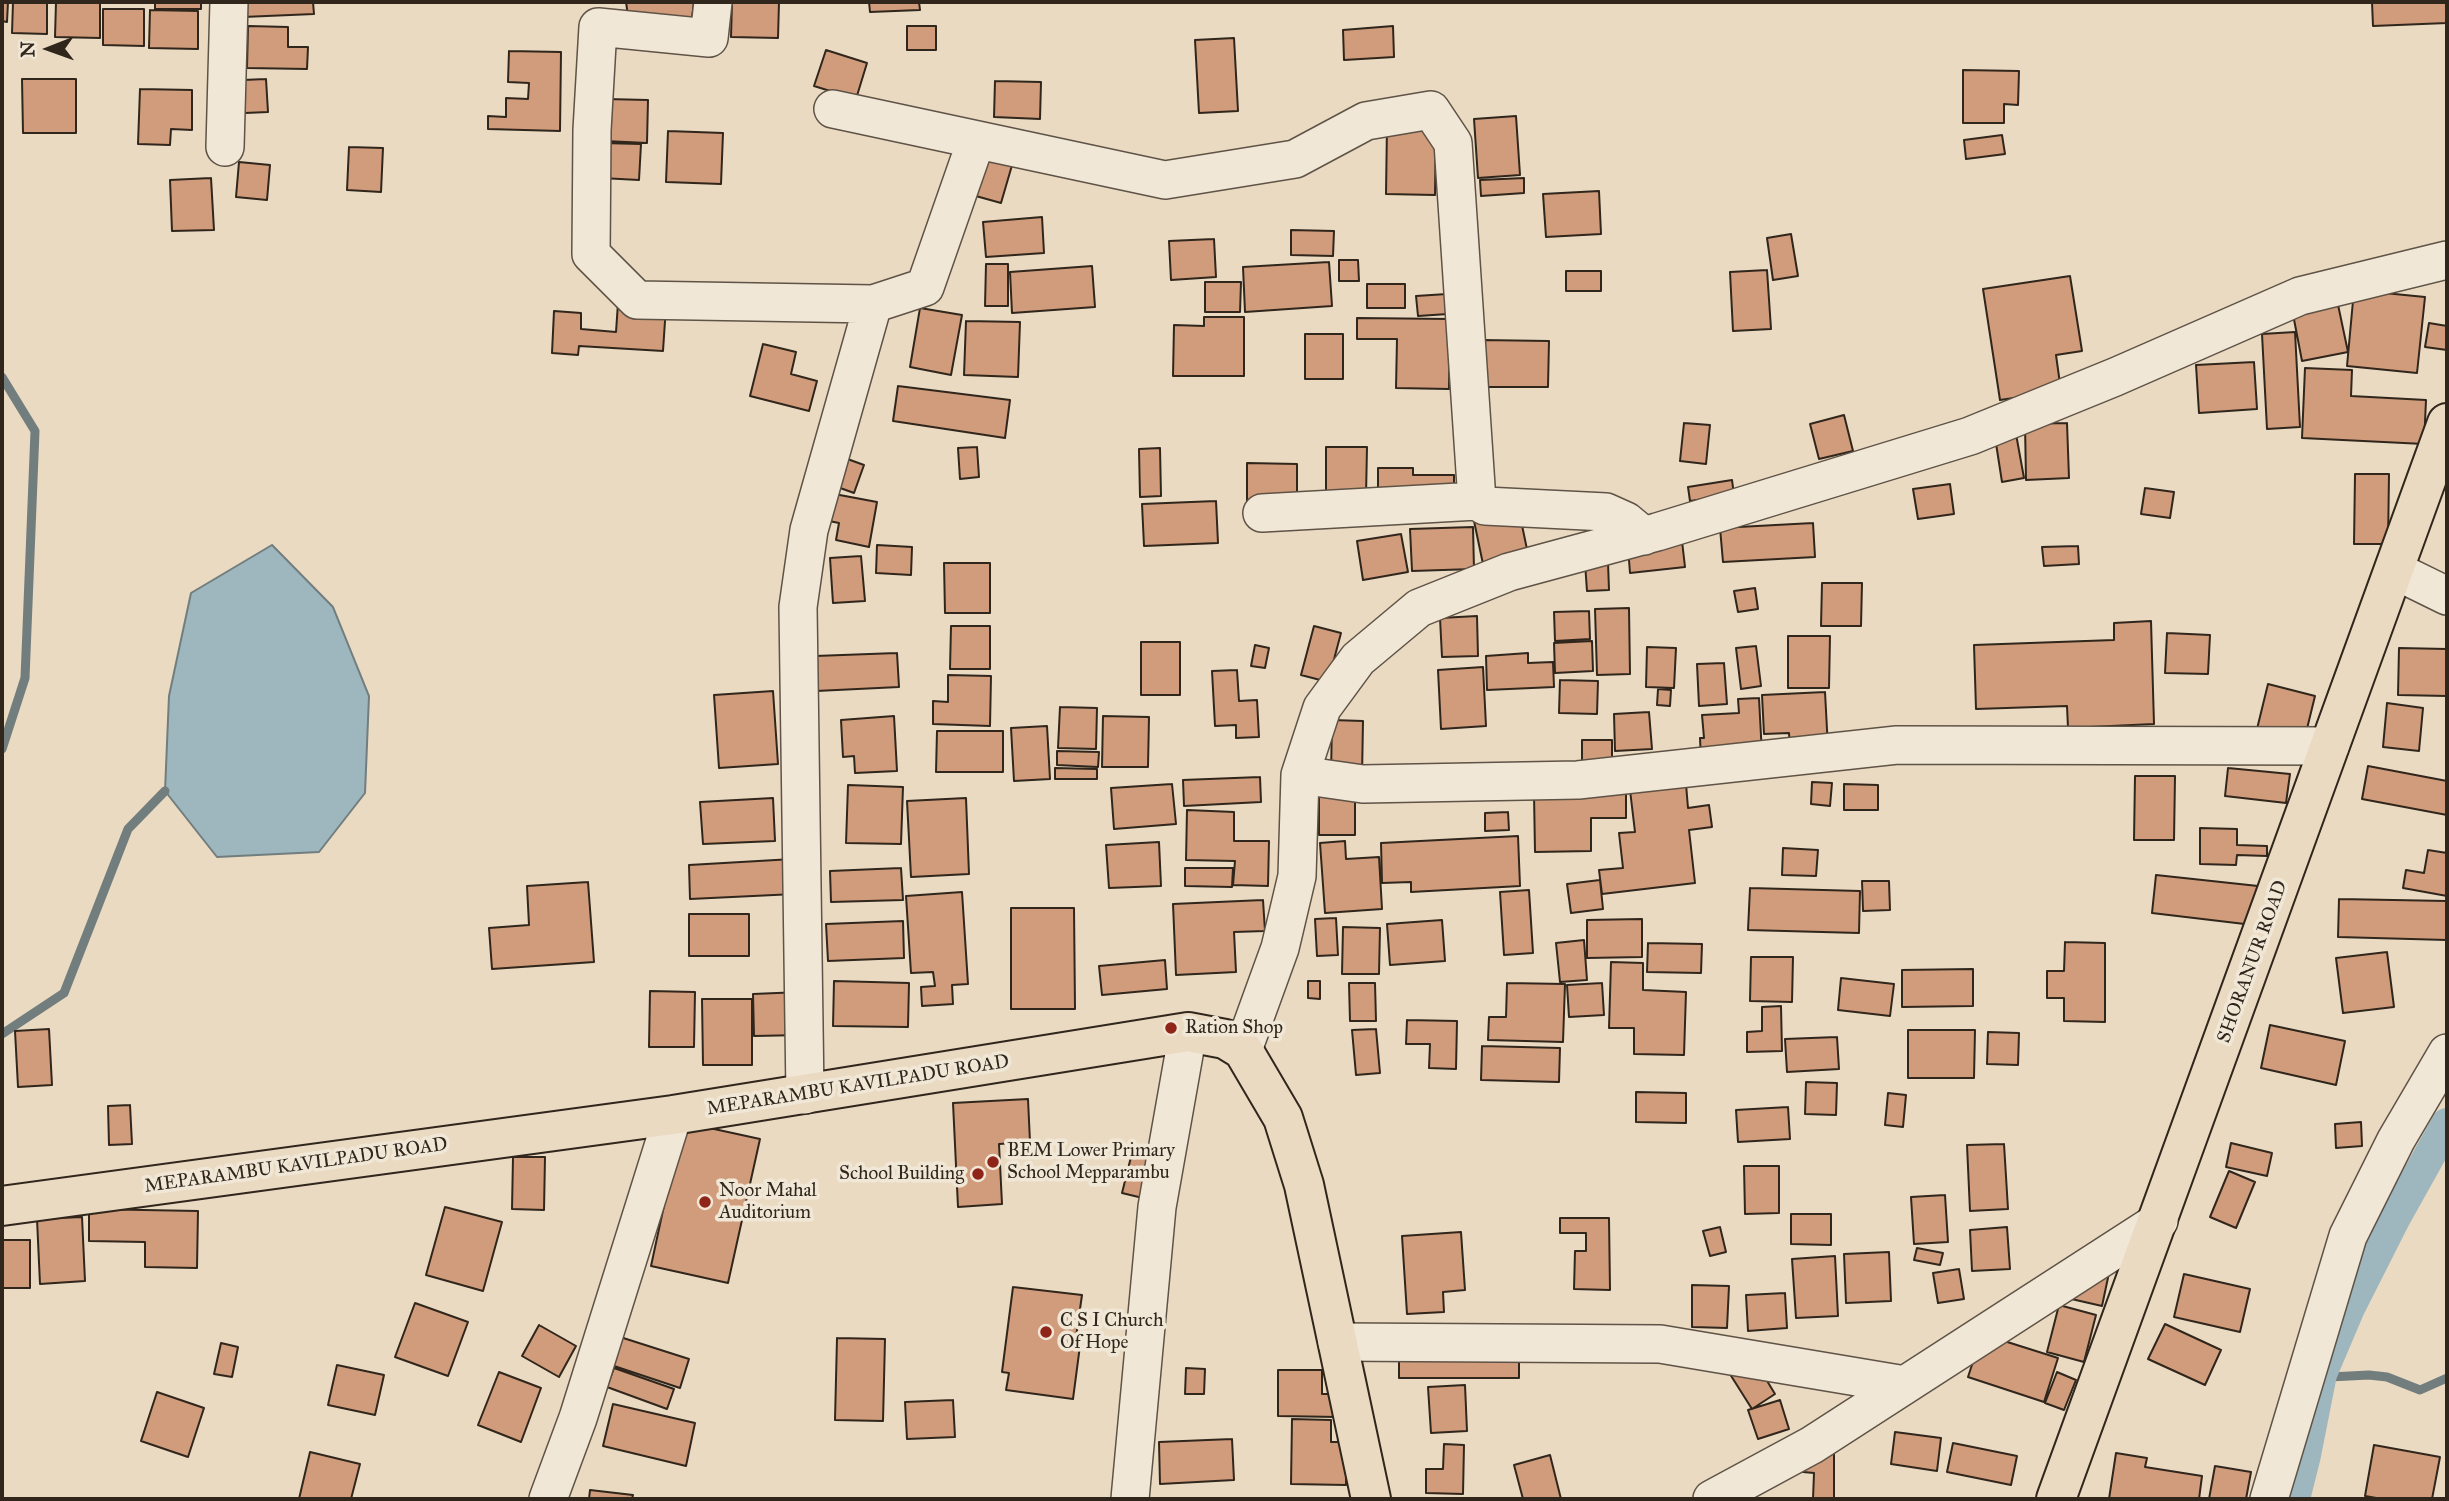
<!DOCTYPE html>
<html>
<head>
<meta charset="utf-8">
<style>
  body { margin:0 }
  #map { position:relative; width:2449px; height:1501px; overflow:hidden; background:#eadac2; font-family:"IM FELL Great Primer",serif }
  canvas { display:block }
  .frame { position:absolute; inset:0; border:4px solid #30261c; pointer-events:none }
  .north { position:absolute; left:14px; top:14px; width:70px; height:70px; -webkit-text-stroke:5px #f1e7d7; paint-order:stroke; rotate:269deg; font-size:19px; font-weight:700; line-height:28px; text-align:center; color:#30261c }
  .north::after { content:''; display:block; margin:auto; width:24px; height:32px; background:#30261c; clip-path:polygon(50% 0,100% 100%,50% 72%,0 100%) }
</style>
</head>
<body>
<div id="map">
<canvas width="2449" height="1501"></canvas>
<div class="frame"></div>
<div class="north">N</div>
</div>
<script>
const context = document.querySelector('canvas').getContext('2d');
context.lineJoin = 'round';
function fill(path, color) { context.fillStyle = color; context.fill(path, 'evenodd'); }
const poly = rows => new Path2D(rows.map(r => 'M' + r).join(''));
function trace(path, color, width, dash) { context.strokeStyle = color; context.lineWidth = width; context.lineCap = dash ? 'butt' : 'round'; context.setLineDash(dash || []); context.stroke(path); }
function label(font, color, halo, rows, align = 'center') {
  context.font = font + ' "IM FELL Great Primer",serif'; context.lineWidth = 7; context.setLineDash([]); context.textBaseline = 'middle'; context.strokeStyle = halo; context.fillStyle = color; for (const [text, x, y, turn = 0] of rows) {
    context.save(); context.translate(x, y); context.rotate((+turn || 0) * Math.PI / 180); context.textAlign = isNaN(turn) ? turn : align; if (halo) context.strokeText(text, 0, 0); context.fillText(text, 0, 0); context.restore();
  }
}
const water = poly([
  [272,545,333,607,369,696,365,793,319,852,217,857,165,791,169,696,191,593,272,545]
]);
fill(water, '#9eb7bf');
trace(water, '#727d7e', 2);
trace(poly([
  [2,377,35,431,25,678,2,749],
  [2,1034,64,993,128,829,165,791],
  [2321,1374,2330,1377,2369,1375,2387,1377,2420,1390,2447,1378]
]), '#727d7e', 9);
trace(poly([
  [2294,1499,2305,1455,2321,1374,2349,1308,2394,1219,2447,1124]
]), '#9eb7bf', 32);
const building = poly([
  [2,2,8,2,7,22,2,21,2,2],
  [13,2,47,2,47,34,12,33,13,2],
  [56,2,100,2,100,38,55,37,56,2],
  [155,2,201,2,201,9,155,9,155,2],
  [243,2,313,2,314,14,243,17,243,2],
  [626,2,694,2,691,26,628,16,626,2],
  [732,2,779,2,778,38,731,37,732,2],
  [869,2,919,2,920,10,870,12,869,2],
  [2372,2,2446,2,2447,23,2373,26,2372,2],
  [103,9,144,9,144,46,103,45,103,9],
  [150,10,198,11,198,49,149,48,150,10],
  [248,26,288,27,288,47,308,47,307,69,247,68,248,26],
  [907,26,936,26,936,50,907,50,907,26],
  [1393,26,1394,57,1344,60,1343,30,1393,26],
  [1234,38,1238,111,1199,113,1195,40,1234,38],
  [826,50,867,63,856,99,814,86,826,50],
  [509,51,561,52,560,131,488,129,488,116,506,117,506,98,528,99,529,83,508,82,509,51],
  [1963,70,2019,71,2018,105,2004,104,2004,123,1963,123,1963,70],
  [22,79,76,79,76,133,23,133,22,79],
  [266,79,268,112,245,113,243,80,266,79],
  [995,81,1041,82,1040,119,994,117,995,81],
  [140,89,192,90,192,130,171,129,170,145,138,144,140,89],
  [606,99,648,100,647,143,605,141,606,99],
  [1516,116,1520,175,1478,178,1474,119,1516,116],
  [1387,125,1436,126,1435,195,1386,194,1387,125],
  [668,131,723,133,721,184,666,182,668,131],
  [2002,135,2005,154,1966,159,1964,140,2002,135],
  [602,143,641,144,639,180,601,178,602,143],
  [979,145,1015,155,1001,203,965,193,979,145],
  [349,147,383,148,381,192,347,190,349,147],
  [239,162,270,165,267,200,236,197,239,162],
  [211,178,214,230,172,231,170,180,211,178],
  [1524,178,1524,193,1481,196,1480,180,1524,178],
  [1599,191,1601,234,1546,237,1543,194,1599,191],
  [1042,217,1044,253,986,257,983,222,1042,217],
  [1291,230,1334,231,1333,256,1291,255,1291,230],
  [1791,234,1798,276,1773,280,1767,238,1791,234],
  [1214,239,1216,277,1171,280,1169,241,1214,239],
  [1339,260,1358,260,1359,281,1339,281,1339,260],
  [1329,262,1332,306,1245,312,1243,267,1329,262],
  [986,264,1008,264,1008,306,985,306,986,264],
  [1092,266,1095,307,1012,313,1010,272,1092,266],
  [1767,270,1771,329,1733,331,1730,272,1767,270],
  [1566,271,1601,271,1601,291,1566,291,1566,271],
  [2070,276,2082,351,2056,355,2061,391,2000,400,1983,289,2070,276],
  [1205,282,1241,282,1240,312,1205,312,1205,282],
  [1367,284,1405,284,1405,308,1367,308,1367,284],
  [2354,290,2425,297,2417,373,2347,366,2354,290],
  [1447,294,1448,314,1418,316,1416,296,1447,294],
  [2337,300,2348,352,2302,361,2292,309,2337,300],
  [618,303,666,306,663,351,579,346,578,355,552,353,554,311,581,313,581,329,616,332,618,303],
  [920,308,962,315,951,375,910,367,920,308],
  [1204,317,1244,317,1244,376,1173,376,1174,325,1204,326,1204,317],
  [1357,318,1450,319,1449,389,1396,388,1397,339,1357,339,1357,318],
  [966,321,1020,322,1018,377,964,375,966,321],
  [2429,323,2447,326,2447,350,2425,347,2429,323],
  [2295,332,2300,427,2267,429,2262,334,2295,332],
  [1305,334,1343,334,1343,379,1305,379,1305,334],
  [1481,340,1549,341,1548,387,1481,387,1481,340],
  [763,344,796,352,791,374,817,381,809,411,750,396,763,344],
  [2254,362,2257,409,2199,413,2196,365,2254,362],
  [2305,368,2352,370,2351,396,2426,400,2424,444,2302,438,2305,368],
  [898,386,1010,400,1005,438,893,421,898,386],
  [1844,415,1853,451,1819,459,1810,424,1844,415],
  [1684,423,1710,425,1706,464,1680,461,1684,423],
  [2067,423,2069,478,2026,480,2025,424,2067,423],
  [2016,434,2024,478,2002,482,1995,437,2016,434],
  [977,447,979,477,960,479,958,448,977,447],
  [1326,447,1367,447,1366,496,1326,496,1326,447],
  [1160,448,1161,496,1140,497,1139,449,1160,448],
  [842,457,864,465,854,493,832,485,842,457],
  [1247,463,1297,464,1297,507,1247,507,1247,463],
  [1378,468,1413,468,1413,475,1454,475,1454,499,1378,497,1378,468],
  [2355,474,2389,474,2388,544,2354,544,2355,474],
  [1732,480,1734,495,1690,501,1688,487,1732,480],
  [1950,484,1954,514,1918,519,1913,489,1950,484],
  [2145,488,2174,492,2170,518,2141,514,2145,488],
  [829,493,877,502,869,547,836,540,839,523,824,520,829,493],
  [1216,501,1218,543,1144,546,1142,504,1216,501],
  [1519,511,1528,554,1483,564,1474,521,1519,511],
  [1813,523,1815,557,1723,562,1720,528,1813,523],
  [1473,527,1474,569,1412,571,1410,529,1473,527],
  [1401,534,1408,572,1363,580,1357,541,1401,534],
  [1682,541,1685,567,1630,573,1628,547,1682,541],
  [877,545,912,547,911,575,876,573,877,545],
  [2078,546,2079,564,2044,566,2042,547,2078,546],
  [861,556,865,601,833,603,830,558,861,556],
  [1608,562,1609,590,1587,591,1585,563,1608,562],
  [944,563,990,563,990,613,945,613,944,563],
  [1822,583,1862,583,1861,626,1821,626,1822,583],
  [1755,588,1758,609,1738,612,1734,591,1755,588],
  [1629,608,1630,674,1597,675,1595,609,1629,608],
  [1589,611,1590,639,1555,641,1554,612,1589,611],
  [1477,616,1478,656,1442,657,1440,618,1477,616],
  [2151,621,2154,724,2068,728,2067,706,1976,709,1974,645,2114,640,2114,623,2151,621],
  [951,626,990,626,990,669,950,669,951,626],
  [1314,626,1341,633,1328,682,1301,675,1314,626],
  [2167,633,2210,635,2208,674,2165,673,2167,633],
  [1788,636,1830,636,1829,688,1788,688,1788,636],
  [1592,641,1593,671,1555,673,1554,643,1592,641],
  [1141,642,1180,642,1180,695,1141,695,1141,642],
  [1255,645,1269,648,1265,668,1251,666,1255,645],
  [1756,646,1761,686,1741,689,1736,648,1756,646],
  [1647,647,1676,648,1674,688,1646,687,1647,647],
  [2399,648,2447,649,2447,696,2398,695,2399,648],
  [897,653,899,687,816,691,815,656,897,653],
  [1528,653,1528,663,1553,662,1554,687,1487,690,1486,656,1528,653],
  [1724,663,1727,704,1699,706,1697,664,1724,663],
  [1483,667,1486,726,1441,729,1438,670,1483,667],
  [1237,670,1239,701,1257,700,1259,737,1236,738,1236,725,1215,726,1212,671,1237,670],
  [948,675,991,676,990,726,933,724,933,701,948,702,948,675],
  [1560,680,1598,681,1597,714,1559,713,1560,680],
  [2268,684,2315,696,2303,745,2256,733,2268,684],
  [1658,689,1671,690,1670,706,1657,705,1658,689],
  [773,691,778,764,719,768,714,695,773,691],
  [1825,692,1828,748,1790,750,1789,733,1764,734,1762,695,1825,692],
  [1759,698,1762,755,1701,759,1700,738,1704,738,1702,715,1739,713,1738,699,1759,698],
  [2387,703,2423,708,2419,751,2383,747,2387,703],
  [1060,707,1097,708,1096,749,1058,748,1060,707],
  [1649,712,1652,749,1615,751,1614,714,1649,712],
  [894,716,897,771,855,773,854,756,843,757,841,720,894,716],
  [1103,716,1149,717,1148,767,1102,767,1103,716],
  [1332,720,1363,721,1362,776,1331,775,1332,720],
  [1047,726,1050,779,1014,781,1011,728,1047,726],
  [937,731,1003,731,1003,772,936,772,937,731],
  [1582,740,1612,740,1612,766,1582,766,1582,740],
  [1057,751,1099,752,1098,767,1057,765,1057,751],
  [2368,766,2447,781,2447,815,2362,799,2368,766],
  [1055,768,1097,769,1097,779,1055,779,1055,768],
  [2228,768,2290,774,2286,803,2225,796,2228,768],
  [2135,776,2175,776,2174,840,2134,840,2135,776],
  [1260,777,1261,802,1184,806,1183,780,1260,777],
  [1812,782,1832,783,1830,806,1811,804,1812,782],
  [1172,784,1176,824,1114,829,1111,788,1172,784],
  [1686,784,1688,808,1709,805,1712,827,1689,830,1695,883,1602,894,1599,870,1623,868,1619,833,1635,832,1630,790,1686,784],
  [1844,784,1878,785,1878,810,1844,810,1844,784],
  [848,785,903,787,901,844,846,843,848,785],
  [1626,786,1626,818,1591,818,1591,851,1535,852,1534,794,1626,786],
  [1319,790,1355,790,1355,835,1319,835,1319,790],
  [773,798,775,841,703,844,700,802,773,798],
  [966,798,969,874,911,877,907,801,966,798],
  [1187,810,1234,812,1234,841,1269,841,1268,886,1233,885,1235,861,1186,860,1187,810],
  [1508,812,1509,830,1485,831,1485,813,1508,812],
  [2200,828,2237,829,2237,845,2267,846,2267,856,2237,855,2236,865,2200,864,2200,828],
  [1518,836,1520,886,1411,892,1411,882,1382,883,1381,843,1518,836],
  [1345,841,1346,859,1379,857,1382,909,1325,913,1320,843,1345,841],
  [1159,842,1161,886,1109,888,1106,845,1159,842],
  [1783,848,1818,850,1816,876,1782,875,1783,848],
  [2428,850,2447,853,2447,896,2403,888,2406,870,2424,873,2428,850],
  [793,859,795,894,690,899,689,865,793,859],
  [901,868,903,900,831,902,830,871,901,868],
  [1185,868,1233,868,1232,887,1185,886,1185,868],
  [2156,875,2258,886,2253,925,2152,913,2156,875],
  [1600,880,1603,909,1571,913,1567,884,1600,880],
  [1862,881,1889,881,1890,910,1863,911,1862,881],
  [588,882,594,962,492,969,489,928,529,925,527,886,588,882],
  [1750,888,1860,891,1859,933,1748,930,1750,888],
  [1529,890,1533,953,1504,955,1500,892,1529,890],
  [962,892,968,984,952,985,953,1004,922,1006,921,987,935,986,933,972,911,973,906,896,962,892],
  [2339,899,2447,901,2447,940,2338,937,2339,899],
  [1263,900,1265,931,1234,932,1236,972,1176,975,1173,904,1263,900],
  [1011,908,1074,908,1075,1009,1011,1009,1011,908],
  [689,914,749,914,749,956,689,956,689,914],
  [1336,918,1338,955,1317,956,1315,919,1336,918],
  [1642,919,1642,957,1587,958,1587,920,1642,919],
  [1442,920,1445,961,1390,965,1387,924,1442,920],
  [903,921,904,958,828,961,826,924,903,921],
  [1343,927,1380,928,1379,974,1342,974,1343,927],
  [1584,940,1587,980,1560,982,1556,943,1584,940],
  [2065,942,2105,943,2105,1022,2064,1021,2064,998,2047,998,2047,971,2064,971,2065,942],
  [1648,943,1702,944,1701,973,1647,972,1648,943],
  [2387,952,2394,1007,2343,1013,2336,958,2387,952],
  [1751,957,1793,957,1792,1002,1750,1001,1751,957],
  [1165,960,1167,989,1102,995,1099,966,1165,960],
  [1611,962,1643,963,1643,990,1686,992,1684,1055,1634,1054,1634,1028,1609,1028,1611,962],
  [1973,969,1973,1006,1902,1007,1902,970,1973,969],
  [1841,978,1894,984,1890,1016,1838,1010,1841,978],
  [834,981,909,983,908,1027,833,1026,834,981],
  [1308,981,1320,981,1320,999,1308,998,1308,981],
  [1349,983,1375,983,1376,1021,1350,1021,1349,983],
  [1507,983,1565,984,1563,1042,1488,1040,1489,1017,1506,1017,1507,983],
  [1602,983,1604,1015,1569,1017,1567,985,1602,983],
  [650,991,695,992,694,1047,649,1047,650,991],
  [801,992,802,1035,754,1036,753,994,801,992],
  [702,999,752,999,752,1065,703,1065,702,999],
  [1781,1006,1782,1051,1747,1052,1747,1032,1762,1031,1762,1007,1781,1006],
  [1407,1020,1457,1021,1456,1069,1429,1068,1430,1044,1406,1044,1407,1020],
  [2270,1025,2345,1041,2336,1085,2261,1068,2270,1025],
  [49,1029,52,1085,18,1087,15,1031,49,1029],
  [1376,1029,1380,1073,1356,1075,1352,1030,1376,1029],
  [1908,1030,1975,1030,1974,1078,1908,1078,1908,1030],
  [1988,1032,2019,1033,2018,1065,1987,1064,1988,1032],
  [1837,1037,1839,1069,1787,1072,1785,1039,1837,1037],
  [1482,1046,1560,1048,1559,1082,1481,1080,1482,1046],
  [1806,1082,1837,1083,1836,1115,1805,1114,1806,1082],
  [1636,1092,1686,1093,1686,1123,1636,1122,1636,1092],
  [1888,1093,1906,1095,1903,1127,1885,1125,1888,1093],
  [1028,1099,1030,1142,999,1144,1002,1204,958,1207,953,1103,1028,1099],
  [130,1105,132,1144,109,1145,108,1106,130,1105],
  [1788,1107,1790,1139,1738,1142,1736,1110,1788,1107],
  [682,1122,760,1139,728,1283,651,1266,682,1122],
  [2361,1122,2362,1146,2336,1148,2335,1124,2361,1122],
  [2231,1143,2272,1153,2267,1176,2226,1167,2231,1143],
  [2004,1144,2008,1209,1970,1211,1967,1145,2004,1144],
  [1132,1153,1160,1159,1151,1200,1122,1193,1132,1153],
  [513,1157,545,1157,544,1210,512,1209,513,1157],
  [1744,1166,1779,1166,1779,1213,1745,1214,1744,1166],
  [2229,1171,2255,1182,2236,1228,2210,1217,2229,1171],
  [1945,1195,1948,1242,1914,1244,1911,1197,1945,1195],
  [445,1207,502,1222,483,1291,426,1275,445,1207],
  [89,1209,198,1211,197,1268,145,1267,145,1242,89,1241,89,1209],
  [1791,1214,1831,1214,1831,1245,1791,1244,1791,1214],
  [82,1217,85,1281,40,1284,37,1219,82,1217],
  [1560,1218,1609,1218,1610,1290,1574,1289,1575,1251,1586,1251,1586,1233,1560,1233,1560,1218],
  [1720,1227,1726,1252,1710,1256,1703,1231,1720,1227],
  [2007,1227,2010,1269,1972,1271,1970,1230,2007,1227],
  [1461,1232,1465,1290,1443,1292,1444,1312,1407,1314,1402,1236,1461,1232],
  [2,1240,30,1240,30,1288,2,1288,2,1240],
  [1917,1248,1943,1253,1940,1265,1914,1260,1917,1248],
  [1889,1252,1891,1301,1846,1303,1844,1254,1889,1252],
  [1835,1256,1838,1316,1796,1318,1792,1259,1835,1256],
  [1959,1269,1964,1299,1938,1303,1933,1273,1959,1269],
  [2109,1273,2102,1306,2054,1295,2109,1273],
  [2184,1274,2250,1289,2240,1332,2174,1317,2184,1274],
  [1692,1285,1729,1286,1727,1328,1692,1327,1692,1285],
  [1013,1287,1082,1295,1076,1337,1081,1338,1073,1399,1006,1390,1009,1373,1002,1372,1013,1287],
  [1785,1293,1787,1328,1748,1331,1746,1295,1785,1293],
  [415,1303,468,1322,448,1376,395,1357,415,1303],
  [2059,1305,2096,1315,2084,1362,2047,1352,2059,1305],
  [2165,1324,2221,1350,2205,1385,2148,1359,2165,1324],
  [539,1325,576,1346,559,1377,522,1356,539,1325],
  [1982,1334,2058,1358,2044,1402,1968,1377,1982,1334],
  [617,1336,689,1359,680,1388,608,1364,617,1336],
  [837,1338,885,1339,883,1421,835,1420,837,1338],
  [1519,1340,1519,1378,1399,1378,1399,1356,1519,1340],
  [221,1343,238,1347,232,1377,214,1374,221,1343],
  [1752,1356,1775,1394,1752,1409,1728,1371,1752,1356],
  [337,1365,384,1375,375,1415,328,1405,337,1365],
  [614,1368,674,1389,667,1409,607,1387,614,1368],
  [1186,1368,1205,1369,1204,1394,1185,1394,1186,1368],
  [1278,1370,1322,1370,1322,1394,1338,1394,1338,1417,1278,1416,1278,1370],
  [499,1372,541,1388,521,1442,478,1425,499,1372],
  [2057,1372,2076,1380,2064,1410,2045,1403,2057,1372],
  [1465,1385,1467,1431,1431,1433,1428,1387,1465,1385],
  [157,1392,204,1408,188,1457,141,1441,157,1392],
  [953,1400,955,1437,907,1439,905,1402,953,1400],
  [1780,1400,1789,1429,1758,1439,1748,1410,1780,1400],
  [613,1404,695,1423,686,1466,603,1446,613,1404],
  [1292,1419,1331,1420,1331,1442,1347,1442,1346,1485,1291,1484,1292,1419],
  [1895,1432,1941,1438,1937,1471,1891,1464,1895,1432],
  [1232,1439,1234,1480,1160,1484,1159,1442,1232,1439],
  [1953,1443,2017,1456,2011,1485,1947,1472,1953,1443],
  [1444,1444,1464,1445,1463,1494,1426,1493,1426,1469,1443,1469,1444,1444],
  [2374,1445,2440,1457,2432,1499,2382,1499,2365,1496,2374,1445],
  [1803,1449,1834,1449,1834,1499,1813,1499,1814,1473,1803,1472,1803,1449],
  [310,1452,360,1464,351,1499,299,1499,310,1452],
  [2116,1453,2147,1458,2145,1467,2202,1476,2199,1499,2109,1499,2116,1453],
  [1550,1455,1561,1499,1523,1499,1514,1465,1550,1455],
  [2215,1466,2251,1472,2246,1499,2209,1499,2215,1466],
  [590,1490,633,1495,632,1499,589,1499,590,1490]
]);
fill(building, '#d19c7b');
trace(building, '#30261c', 2);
const minor = poly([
  [713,2,709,38,598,27,592,130,591,254,637,300,873,304,925,287,976,141],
  [833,109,1165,180,1295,159,1366,121,1431,110,1453,143,1477,501,1485,506,1606,512,1626,521,1644,536],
  [225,147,229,2],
  [1262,513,1477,501],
  [2394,570,2447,596],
  [1300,775,1363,784,1578,780,1897,745,2330,746],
  [1243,1050,1280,948,1297,876,1300,775,1322,708,1358,659,1419,608,1509,572,1657,532,1970,436,2115,377,2300,296,2447,260],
  [805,1095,798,607,809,530,873,304],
  [1337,1342,1660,1344,1905,1385],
  [548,1499,578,1418,673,1115],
  [1130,1499,1157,1207,1188,1032],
  [1712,1499,1812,1445,2159,1221],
  [2269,1499,2348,1236,2396,1140,2447,1053]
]);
const major = poly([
  [2,1206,673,1115,1188,1032,1225,1039,1243,1050,1283,1118,1304,1185,1371,1499],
  [2056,1499,2447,423]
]);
trace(minor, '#5e5346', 40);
trace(major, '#30261c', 42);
trace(minor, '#f1e7d7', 37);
trace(major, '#eadac2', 38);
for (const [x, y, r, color] of [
  [1171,1028,7,"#8f2418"],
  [993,1162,7,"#8f2418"],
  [978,1174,7,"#8f2418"],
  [705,1202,7,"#8f2418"],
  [1046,1332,7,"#8f2418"]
]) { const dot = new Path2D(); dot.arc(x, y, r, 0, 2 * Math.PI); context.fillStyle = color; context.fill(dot); trace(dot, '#f1e7d7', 2.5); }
label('19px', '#30261c', '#f1e7d7', [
  ["SHORANUR ROAD",2253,962,-70],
  ["MEPARAMBU KAVILPADU ROAD",858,1086,-9],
  ["MEPARAMBU KAVILPADU ROAD",296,1166,-8]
]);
label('19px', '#30261c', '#f1e7d7', [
  ["Ration Shop",1185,1028],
  ["BEM Lower Primary",1007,1151],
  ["School Mepparambu",1007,1173],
  ["School Building",964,1174,"right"],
  ["Noor Mahal",719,1191],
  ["Auditorium",719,1213],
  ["C S I Church",1060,1321],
  ["Of Hope",1060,1343]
], 'left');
</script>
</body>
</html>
